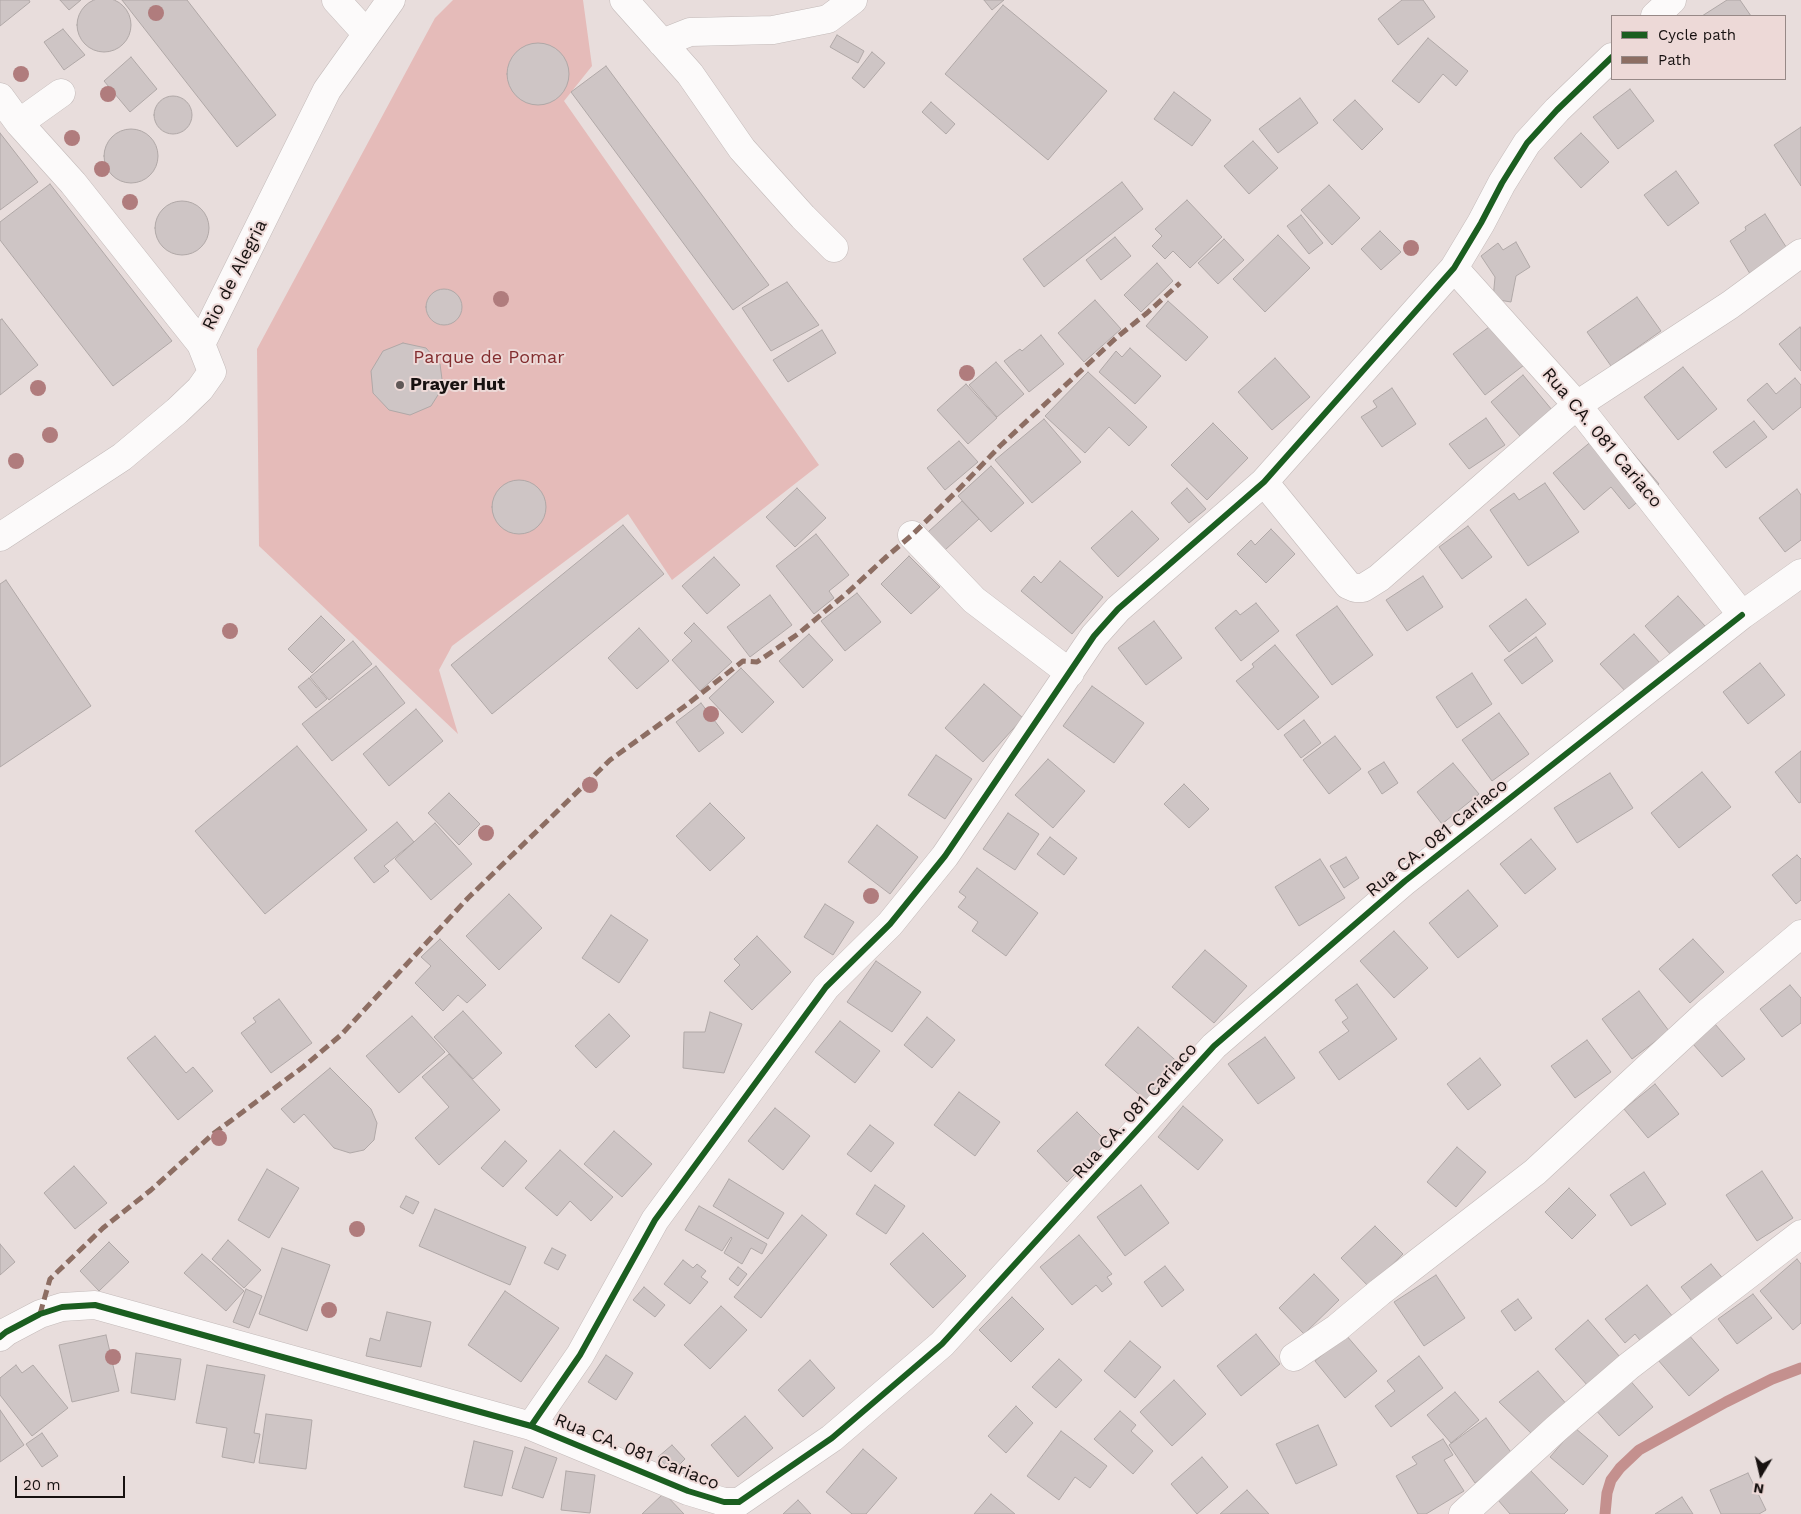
<!DOCTYPE html>
<html>
<head>
<meta charset="utf-8">
<style>
  body { margin:0 }
  #map { position:relative; width:1801px; height:1514px; overflow:hidden; background:#e8dddc; font-family:"Work Sans",sans-serif }
  canvas { display:block }
  .legend { position:absolute; left:1611px; top:15px; width:175px; height:65px; box-sizing:border-box; background:#edd9d7; border:1px solid #978987; margin:0; padding:6px 9px; list-style:none; font-size:15px; color:#171110 }
  .legend li { display:flex; align-items:center; gap:10px; height:25px }
  .legend b { width:25px; border:1px solid #978987 }
  .north { position:absolute; left:1736px; top:1449px; width:50px; height:50px; -webkit-text-stroke:4px #edd9d7; paint-order:stroke; rotate:189deg; font-size:14px; font-weight:700; line-height:20px; text-align:center; color:#171110 }
  .north::after { content:''; display:block; margin:auto; width:18px; height:22px; background:#171110; clip-path:polygon(50% 0,100% 100%,50% 72%,0 100%) }
  .scale { position:absolute; left:15px; top:1476px; width:110px; height:22px; box-sizing:border-box; border:2px solid #171110; border-top:0; padding-left:6px; font-size:15px; line-height:18px; white-space:nowrap; color:#171110; -webkit-text-stroke:4px #edd9d7; paint-order:stroke }
</style>
</head>
<body>
<div id="map">
<canvas width="1801" height="1514"></canvas>
<ul class="legend">
<li><b style="height:6px;background:#1b5e20"></b>Cycle path</li>
<li><b style="height:6px;background:#8d6e63"></b>Path</li>
</ul>
<div class="north">N</div>
<div class="scale">20 m</div>
</div>
<script>
const context = document.querySelector('canvas').getContext('2d');
context.lineJoin = 'round';
function fill(path, color) { context.fillStyle = color; context.fill(path, 'evenodd'); }
const poly = rows => new Path2D(rows.map(r => 'M' + r).join(''));
function trace(path, color, width, dash) { context.strokeStyle = color; context.lineWidth = width; context.lineCap = dash ? 'butt' : 'round'; context.setLineDash(dash || []); context.stroke(path); }
function label(font, color, halo, rows, align = 'center') {
  context.font = font + ' "Work Sans",sans-serif'; context.lineWidth = 4; context.setLineDash([]); context.textBaseline = 'middle'; context.strokeStyle = halo; context.fillStyle = color; for (const [text, x, y, turn = 0] of rows) {
    context.save(); context.translate(x, y); context.rotate((+turn || 0) * Math.PI / 180); context.textAlign = isNaN(turn) ? turn : align; if (halo) context.strokeText(text, 0, 0); context.fillText(text, 0, 0); context.restore();
  }
}
fill(poly([
  [453,0,583,0,592,66,564,101,819,465,672,580,628,514,452,646,439,670,458,734,259,546,257,349,435,18]
]), '#e5bbb9');
trace(poly([
  [1605,1514,1607,1493,1611,1480,1620,1468,1639,1450,1726,1402,1772,1379,1801,1368]
]), '#c4908e', 11);
const building = poly([
  '77 25a27 27 0 1 1 54 0a27 27 0 1 1-54 0Z',
  [0,0,29,0,30,2,0,26,0,0],
  [60,0,81,0,69,10,60,0],
  [122,0,187,0,276,115,237,147,122,0],
  [984,0,1004,0,992,10,984,0],
  [1402,0,1423,0,1435,17,1398,45,1378,19,1402,0],
  [1727,0,1740,0,1751,16,1702,16,1727,0],
  [1003,5,1107,91,1048,160,945,74,1003,5],
  [63,29,85,55,64,70,44,42,63,29],
  [837,35,864,51,858,63,830,47,837,35],
  [1428,38,1468,71,1456,86,1443,74,1419,103,1392,81,1428,38],
  '507 74a31 31 0 1 1 62 0a31 31 0 1 1-62 0Z',
  [872,52,885,63,864,88,852,78,872,52],
  [131,57,157,89,130,112,104,81,131,57],
  [606,66,769,285,733,310,571,92,606,66],
  [1630,89,1654,121,1618,149,1593,117,1630,89],
  [1174,92,1211,120,1192,146,1154,119,1174,92],
  '154 115a19 19 0 1 1 38 0a19 19 0 1 1-38 0Z',
  [1300,98,1318,123,1278,153,1259,129,1300,98],
  [1355,100,1383,129,1362,150,1333,120,1355,100],
  [931,102,955,124,946,134,922,112,931,102],
  [1801,127,1801,186,1774,145,1801,127],
  '104 156a27 27 0 1 1 54 0a27 27 0 1 1-54 0Z',
  [0,133,38,182,0,210,0,133],
  [1581,133,1609,162,1581,188,1554,158,1581,133],
  [1253,141,1278,168,1249,194,1224,166,1253,141],
  [1676,171,1699,203,1668,226,1644,195,1676,171],
  [1122,182,1143,209,1044,287,1023,259,1122,182],
  [50,184,172,341,113,386,0,240,0,222,50,184],
  [1329,185,1360,218,1332,245,1301,210,1329,185],
  [1187,200,1222,237,1190,268,1173,251,1165,259,1152,246,1162,236,1155,229,1187,200],
  '155 228a27 27 0 1 1 54 0a27 27 0 1 1-54 0Z',
  [1765,214,1790,253,1752,277,1730,241,1746,230,1745,227,1765,214],
  [1301,215,1323,243,1309,254,1287,226,1301,215],
  [1380,231,1401,252,1381,270,1361,249,1380,231],
  [1278,235,1310,268,1265,312,1233,279,1278,235],
  [1115,237,1131,256,1101,280,1086,260,1115,237],
  [1224,239,1244,260,1218,284,1198,263,1224,239],
  [1516,242,1530,267,1516,276,1511,302,1493,299,1495,277,1481,256,1498,243,1503,250,1516,242],
  [1157,263,1173,281,1141,312,1124,295,1157,263],
  [787,282,819,325,771,351,742,308,787,282],
  '426 307a18 18 0 1 1 36 0a18 18 0 1 1-36 0Z',
  [1637,297,1661,331,1611,366,1587,332,1637,297],
  [1095,300,1121,329,1084,362,1058,333,1095,300],
  [1168,301,1208,337,1186,361,1146,326,1168,301],
  [2,319,38,365,0,395,0,320,2,319],
  [1497,321,1528,362,1485,395,1453,354,1497,321],
  [1800,327,1801,329,1801,371,1779,344,1800,327],
  [822,330,836,353,788,382,773,360,822,330],
  [1041,335,1064,364,1029,392,1004,361,1020,349,1022,351,1041,335],
  [403,343,426,348,440,364,443,387,431,406,410,415,389,410,373,393,371,371,383,351,403,343],
  [1130,348,1161,376,1135,404,1099,372,1116,351,1122,357,1130,348],
  [1275,358,1310,397,1272,430,1238,392,1275,358],
  [996,362,1024,394,997,417,969,385,996,362],
  [1683,367,1717,409,1678,440,1644,397,1683,367],
  [1088,372,1147,427,1129,446,1109,427,1085,453,1045,416,1088,372],
  [1523,375,1557,416,1525,442,1491,402,1523,375],
  [1795,378,1801,385,1801,407,1773,430,1747,400,1767,383,1776,394,1795,378],
  [966,384,997,418,968,444,937,410,966,384],
  [1392,388,1416,424,1382,447,1361,417,1377,407,1373,401,1392,388],
  [1486,418,1505,445,1469,469,1449,444,1486,418],
  [1044,419,1081,462,1032,503,995,460,1044,419],
  [1754,421,1767,437,1726,468,1713,452,1754,421],
  [1213,423,1248,458,1207,500,1171,465,1213,423],
  [1610,426,1659,484,1629,509,1611,487,1584,510,1553,473,1610,426],
  [959,441,978,462,945,490,927,468,959,441],
  [991,466,1024,503,991,532,958,496,991,466],
  '492 507a27 27 0 1 1 54 0a27 27 0 1 1-54 0Z',
  [1545,483,1579,532,1528,566,1490,510,1514,493,1519,500,1545,483],
  [797,488,826,518,795,547,766,517,797,488],
  [1187,488,1206,509,1189,523,1171,503,1187,488],
  [1797,489,1801,495,1801,540,1785,552,1759,518,1797,489],
  [962,501,979,519,945,550,928,532,962,501],
  [1132,511,1159,539,1118,577,1091,548,1132,511],
  [623,525,664,574,492,714,451,665,623,525],
  [1468,526,1492,557,1462,579,1439,547,1468,526],
  [1271,529,1295,554,1266,583,1237,554,1251,540,1255,545,1271,529],
  [816,534,849,575,829,591,834,598,814,614,776,566,816,534],
  [909,556,940,587,911,614,881,584,909,556],
  [714,557,740,585,707,614,682,586,714,557],
  [1060,561,1103,597,1072,634,1021,591,1034,576,1041,583,1060,561],
  [1423,576,1443,607,1407,631,1386,600,1423,576],
  [6,580,91,706,0,767,0,584,6,580],
  [857,593,881,622,845,651,821,621,857,593],
  [770,595,792,625,750,657,727,627,770,595],
  [1678,596,1705,626,1672,656,1645,626,1678,596],
  [1526,599,1546,624,1509,652,1489,626,1526,599],
  [1256,603,1279,631,1241,661,1215,628,1236,610,1240,615,1256,603],
  [1337,606,1373,655,1332,685,1296,635,1337,606],
  [321,616,345,640,312,673,288,649,321,616],
  [1154,621,1182,658,1146,685,1118,648,1154,621],
  [694,623,732,662,700,691,672,660,692,641,684,633,694,623],
  [639,628,669,661,637,689,608,658,639,628],
  [809,634,833,660,803,688,779,661,809,634],
  [1634,634,1660,663,1627,693,1600,664,1634,634],
  [1536,637,1553,661,1522,684,1504,660,1536,637],
  [353,641,372,664,329,700,310,677,353,641],
  [1275,645,1319,697,1278,730,1236,681,1254,667,1252,664,1275,645],
  [1760,663,1785,695,1748,724,1723,692,1760,663],
  [376,666,405,703,332,761,302,724,376,666],
  [741,668,774,702,742,733,709,698,741,668],
  [1472,673,1492,704,1457,728,1436,697,1472,673],
  [309,678,327,699,316,708,298,687,309,678],
  [984,684,1023,718,983,762,945,728,984,684],
  [1092,686,1144,723,1114,763,1063,726,1092,686],
  [701,703,724,733,699,752,676,722,701,703],
  [416,709,443,741,389,786,363,754,416,709],
  [1499,713,1529,754,1492,781,1462,740,1499,713],
  [1304,720,1321,743,1301,758,1284,735,1304,720],
  [1335,736,1361,769,1329,794,1303,760,1335,736],
  [297,746,367,830,265,914,195,831,297,746],
  [1801,751,1801,802,1799,803,1775,772,1801,751],
  [936,755,972,779,945,819,908,795,936,755],
  [1048,759,1085,791,1053,828,1015,795,1048,759],
  [1384,762,1398,783,1382,794,1368,772,1384,762],
  [1453,763,1479,794,1442,824,1417,792,1453,763],
  [1702,772,1731,807,1679,848,1651,813,1702,772],
  [1610,773,1633,808,1577,843,1554,808,1610,773],
  [1184,784,1209,809,1189,828,1164,804,1184,784],
  [449,793,480,824,459,845,428,813,449,793],
  [710,803,745,838,710,871,676,836,710,803],
  [1008,813,1039,834,1015,870,983,849,1008,813],
  [397,822,414,842,384,866,389,871,374,883,354,858,397,822],
  [435,823,472,864,431,900,395,859,435,823],
  [877,825,918,857,890,894,848,862,877,825],
  [1050,837,1077,858,1064,875,1037,854,1050,837],
  [1531,839,1556,869,1525,894,1500,864,1531,839],
  [1797,855,1801,859,1801,900,1796,904,1772,875,1797,855],
  [1346,857,1359,878,1344,888,1330,866,1346,857],
  [1320,859,1345,898,1299,926,1275,887,1320,859],
  [977,868,1038,913,1006,956,972,931,978,922,958,907,966,897,959,892,977,868],
  [1468,890,1498,926,1458,958,1429,923,1468,890],
  [509,894,542,928,499,970,466,936,509,894],
  [825,904,854,922,833,955,804,937,825,904],
  [611,915,648,940,619,983,582,958,611,915],
  [1394,931,1428,968,1394,998,1360,961,1394,931],
  [757,936,791,972,752,1010,724,981,740,965,734,959,757,936],
  [440,939,486,985,467,1003,458,995,443,1011,415,983,431,966,421,957,440,939],
  [1693,939,1724,972,1690,1003,1659,969,1693,939],
  [1205,950,1247,986,1214,1023,1172,987,1205,950],
  [876,961,921,992,892,1032,847,1002,876,961],
  [1357,984,1397,1039,1339,1080,1319,1052,1349,1031,1342,1022,1348,1018,1335,1000,1357,984],
  [1790,985,1801,998,1801,1023,1782,1037,1760,1009,1790,985],
  [1639,991,1669,1031,1632,1059,1602,1019,1639,991],
  [279,999,312,1043,271,1073,241,1033,256,1022,253,1018,279,999],
  [463,1011,502,1053,473,1079,434,1037,463,1011],
  [710,1012,742,1024,724,1073,683,1068,684,1032,705,1032,710,1012],
  [609,1014,630,1036,596,1068,575,1046,609,1014],
  [412,1016,445,1052,399,1093,366,1056,412,1016],
  [927,1017,955,1040,932,1068,904,1045,927,1017],
  [840,1021,880,1051,855,1083,815,1052,840,1021],
  [1715,1024,1745,1059,1722,1077,1693,1044,1715,1024],
  [1138,1027,1182,1066,1150,1104,1105,1065,1138,1027],
  [155,1036,186,1073,193,1067,213,1091,178,1120,127,1058,155,1036],
  [1265,1037,1295,1078,1258,1104,1228,1064,1265,1037],
  [1587,1040,1611,1072,1575,1098,1551,1066,1587,1040],
  [449,1054,500,1110,439,1165,415,1138,449,1107,422,1077,449,1054],
  [1480,1058,1501,1085,1468,1110,1447,1084,1480,1058],
  [330,1068,371,1109,377,1123,374,1140,364,1150,350,1153,334,1148,304,1114,294,1123,281,1109,330,1068],
  [1655,1084,1679,1114,1648,1138,1624,1109,1655,1084],
  [959,1092,1000,1122,975,1156,934,1125,959,1092],
  [1183,1106,1223,1140,1198,1170,1158,1137,1183,1106],
  [775,1108,810,1136,783,1170,748,1141,775,1108],
  [1077,1112,1107,1142,1067,1182,1037,1151,1077,1112],
  [870,1125,894,1143,871,1172,847,1154,870,1125],
  [614,1131,652,1164,622,1197,584,1164,614,1131],
  [505,1141,527,1161,503,1187,481,1168,505,1141],
  [1457,1147,1486,1172,1456,1207,1427,1182,1457,1147],
  [560,1150,613,1197,591,1221,570,1201,557,1216,525,1188,560,1150],
  [74,1166,107,1203,75,1229,44,1193,74,1166],
  [267,1169,299,1188,269,1238,238,1220,267,1169],
  [1762,1171,1793,1218,1757,1241,1726,1195,1762,1171],
  [1644,1172,1666,1204,1631,1226,1610,1195,1644,1172],
  [729,1179,784,1213,768,1239,713,1206,729,1179],
  [875,1185,905,1206,886,1234,856,1214,875,1185],
  [1141,1185,1169,1223,1125,1256,1097,1217,1141,1185],
  [1569,1188,1596,1215,1572,1239,1545,1212,1569,1188],
  [406,1196,419,1202,413,1214,400,1207,406,1196],
  [699,1206,767,1244,762,1254,751,1248,742,1264,724,1253,732,1238,731,1237,722,1251,685,1230,699,1206],
  [435,1209,526,1247,510,1285,419,1246,435,1209],
  [802,1215,827,1235,761,1318,734,1297,802,1215],
  [1375,1226,1403,1254,1369,1287,1341,1258,1375,1226],
  [923,1233,966,1276,933,1308,890,1264,923,1233],
  [1079,1235,1112,1274,1107,1277,1112,1284,1102,1292,1096,1285,1072,1305,1040,1267,1079,1235],
  [228,1240,261,1270,244,1288,212,1259,228,1240],
  [109,1242,129,1262,99,1291,80,1271,109,1242],
  [0,1244,15,1262,0,1275,0,1244],
  [282,1248,330,1265,307,1331,259,1314,282,1248],
  [552,1248,566,1255,558,1270,544,1263,552,1248],
  [202,1254,244,1291,226,1311,184,1273,202,1254],
  [1797,1259,1801,1264,1801,1323,1793,1330,1760,1291,1797,1259],
  [683,1260,693,1268,697,1264,706,1271,701,1277,708,1282,690,1304,664,1284,683,1260],
  [1711,1264,1729,1286,1699,1310,1681,1287,1711,1264],
  [1165,1266,1184,1290,1162,1307,1144,1282,1165,1266],
  [738,1267,747,1274,738,1286,729,1279,738,1267],
  [1314,1274,1339,1300,1304,1334,1279,1308,1314,1274],
  [1436,1275,1465,1318,1424,1346,1394,1302,1436,1275],
  [1647,1285,1678,1323,1647,1349,1635,1334,1625,1343,1605,1319,1647,1285],
  [644,1287,665,1305,655,1317,633,1300,644,1287],
  [246,1289,262,1296,249,1328,233,1322,246,1289],
  [505,1291,559,1328,521,1382,468,1345,505,1291],
  [1753,1294,1772,1318,1737,1344,1718,1319,1753,1294],
  [1012,1297,1044,1329,1011,1362,979,1330,1012,1297],
  [1518,1299,1532,1318,1515,1331,1501,1311,1518,1299],
  [721,1306,747,1330,710,1369,684,1345,721,1306],
  [387,1312,431,1322,421,1367,366,1356,370,1338,380,1341,387,1312],
  [1588,1320,1620,1357,1588,1386,1555,1349,1588,1320],
  [1256,1334,1280,1364,1241,1396,1217,1366,1256,1334],
  [1688,1334,1719,1370,1689,1396,1658,1360,1688,1334],
  [106,1335,119,1391,72,1402,59,1345,106,1335],
  [1346,1335,1377,1371,1345,1398,1315,1361,1346,1335],
  [1130,1341,1161,1367,1135,1398,1104,1371,1130,1341],
  [136,1353,181,1359,175,1400,131,1393,136,1353],
  [606,1355,633,1373,616,1400,588,1382,606,1355],
  [1419,1356,1443,1388,1391,1427,1375,1406,1395,1391,1387,1381,1419,1356],
  [1059,1359,1082,1380,1056,1408,1032,1387,1059,1359],
  [810,1360,835,1388,803,1417,778,1390,810,1360],
  [16,1365,22,1373,33,1365,68,1408,32,1436,0,1395,0,1378,16,1365],
  [207,1365,265,1375,254,1433,260,1434,254,1463,222,1457,227,1428,196,1423,207,1365],
  [1538,1371,1568,1406,1534,1436,1499,1402,1538,1371],
  [1628,1378,1653,1407,1619,1436,1594,1408,1628,1378],
  [1174,1380,1206,1414,1172,1446,1140,1412,1174,1380],
  [1455,1392,1479,1420,1451,1443,1427,1415,1455,1392],
  [1016,1406,1033,1423,1006,1453,988,1436,1016,1406],
  [0,1410,24,1445,0,1462,0,1410],
  [1120,1411,1136,1425,1131,1431,1153,1451,1133,1474,1094,1439,1120,1411],
  [266,1414,312,1420,306,1469,259,1463,266,1414],
  [745,1416,773,1448,738,1477,711,1445,745,1416],
  [1486,1418,1513,1455,1475,1483,1449,1445,1486,1418],
  [1318,1425,1337,1465,1296,1484,1276,1444,1318,1425],
  [1575,1428,1608,1456,1583,1485,1550,1457,1575,1428],
  [1061,1431,1107,1466,1090,1488,1075,1477,1059,1500,1027,1476,1061,1431],
  [42,1433,58,1456,42,1467,26,1444,42,1433],
  [1443,1439,1453,1455,1444,1460,1464,1491,1426,1514,1418,1514,1396,1476,1417,1464,1412,1457,1443,1439],
  [474,1441,513,1451,502,1496,464,1487,474,1441],
  [672,1445,685,1459,672,1472,658,1457,672,1445],
  [525,1447,557,1458,543,1498,512,1488,525,1447],
  [863,1449,897,1478,866,1514,852,1514,826,1492,863,1449],
  [1202,1457,1228,1487,1197,1514,1171,1484,1202,1457],
  [1530,1470,1568,1510,1564,1514,1510,1514,1498,1500,1530,1470],
  [566,1471,595,1475,590,1513,561,1510,566,1471],
  [1748,1473,1766,1510,1759,1514,1721,1514,1710,1490,1748,1473],
  [1247,1490,1269,1514,1220,1514,1247,1490],
  [664,1493,684,1514,642,1514,664,1493],
  [991,1494,1015,1514,974,1514,991,1494],
  [1682,1497,1693,1514,1655,1514,1682,1497],
  [798,1500,811,1514,783,1514,798,1500]
]);
fill(building, '#cec5c5');
trace(building, '#b0a8a7', 1);
const street = poly([
  [336,0,366,33],
  [624,0,690,74,742,149,803,217,834,248],
  [1655,16,1672,0],
  [662,43,690,32,773,30,828,19,853,0],
  [0,97,19,123,73,183,201,344],
  [19,123,61,93],
  [1454,268,1577,405,1742,615,1801,573],
  [1264,482,1348,585,1355,588,1363,588,1379,578,1577,405,1730,305,1801,253],
  [912,535,974,600,1070,673],
  [0,537,122,457,177,411,200,389,212,372,201,344,327,90,391,0],
  [0,1337,6,1332,40,1314,62,1307,95,1305,531,1426,580,1355,655,1220,826,987,890,924,945,856,1094,636,1118,609,1264,482,1454,268,1481,223,1502,183,1527,143,1557,110,1612,57],
  [1294,1357,1337,1328,1380,1292,1535,1172,1707,1013,1801,934],
  [531,1426,688,1491,724,1502,739,1502,832,1438,942,1344,1214,1046,1405,881,1742,615],
  [1463,1514,1557,1428,1629,1366,1801,1234]
]);
trace(street, '#c3bab9', 29);
trace(street, '#fcfafa', 28);
trace(poly([
  [40,1314,50,1279,103,1228,151,1190,213,1134,303,1067,341,1035,468,898,610,760,685,706,743,661,757,662,798,634,847,593,885,558,912,535,958,490,1000,446,1116,338,1147,313,1180,283]
]), '#8d6e63', 5, [10, 5]);
trace(poly([
  [0,1337,6,1332,40,1314,62,1307,95,1305,531,1426,580,1355,655,1220,826,987,890,924,945,856,1094,636,1118,609,1264,482,1454,268,1481,223,1502,183,1527,143,1557,110,1612,57],
  [531,1426,688,1491,724,1502,739,1502,832,1438,942,1344,1214,1046,1405,881,1742,615]
]), '#1b5e20', 6);
context.fillStyle = '#b07c7d';
for (const [x, y] of [
  [156,13],
  [21,74],
  [108,94],
  [72,138],
  [102,169],
  [130,202],
  [1411,248],
  [501,299],
  [967,373],
  [38,388],
  [50,435],
  [16,461],
  [230,631],
  [711,714],
  [590,785],
  [486,833],
  [871,896],
  [219,1138],
  [357,1229],
  [329,1310],
  [113,1357]
]) { context.beginPath(); context.arc(x, y, 8, 0, 2 * Math.PI); context.fill(); }
for (const [x, y, r, color] of [
  [400,385,5,"#605857"]
]) { const dot = new Path2D(); dot.arc(x, y, r, 0, 2 * Math.PI); context.fillStyle = color; context.fill(dot); trace(dot, '#edd9d7', 2); }
label('18px', '#171110', '#edd9d7', [
  ["Rio de Alegria",235,275,-63],
  ["Rua CA. 081 Cariaco",1602,438,50],
  ["Rua CA. 081 Cariaco",1437,838,-39],
  ["Rua CA. 081 Cariaco",1135,1111,-48],
  ["Rua CA. 081 Cariaco",637,1452,22]
]);
label('18px', '#832d2f', '#edd9d7', [
  ["Parque de Pomar",489,358]
]);
label('bold 18px', '#171110', '#edd9d7', [
  ["Prayer Hut",410,385]
], 'left');
</script>
</body>
</html>
